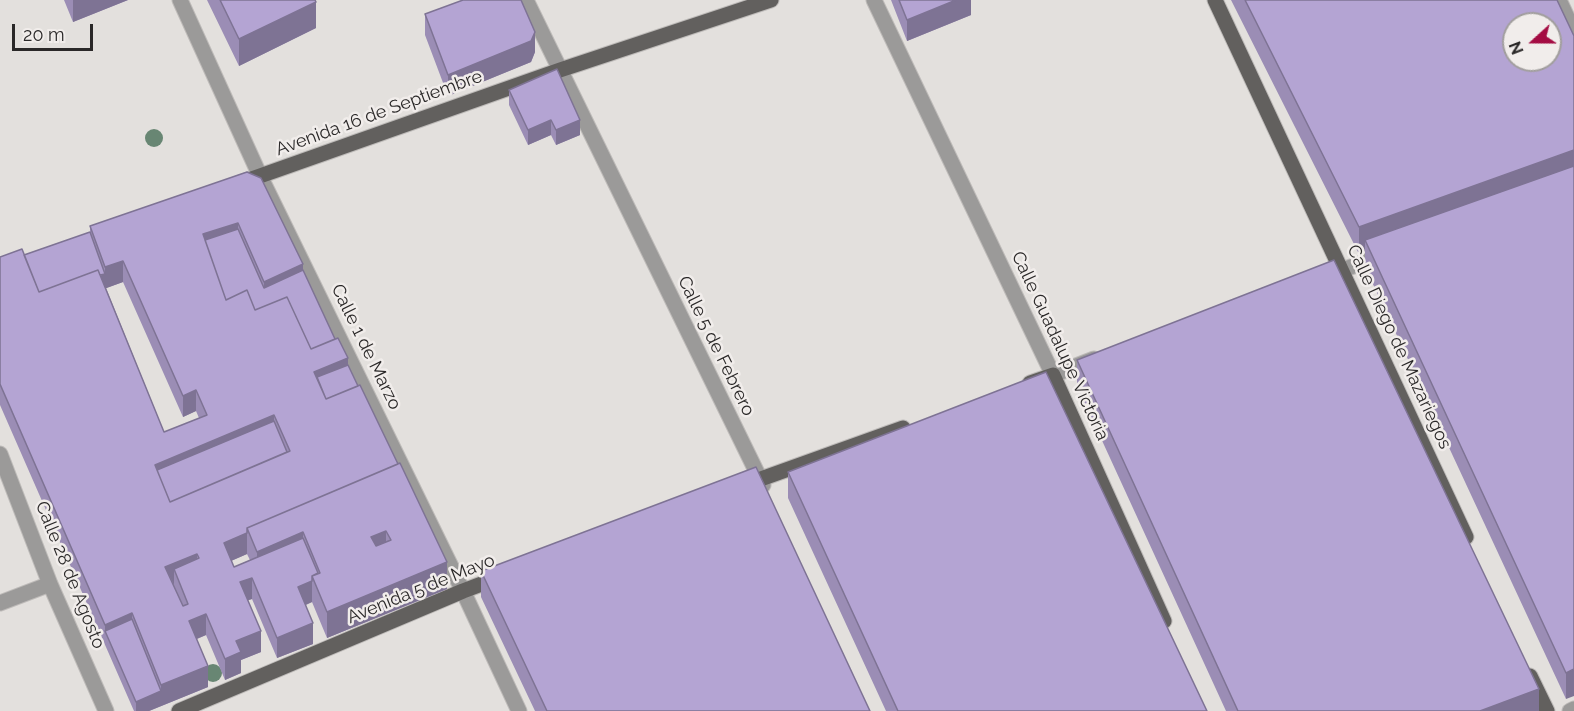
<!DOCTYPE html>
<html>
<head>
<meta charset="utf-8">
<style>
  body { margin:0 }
  #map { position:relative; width:1574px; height:711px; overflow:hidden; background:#e3e0dd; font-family:Raleway,sans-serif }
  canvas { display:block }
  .north { position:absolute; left:1502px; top:12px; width:60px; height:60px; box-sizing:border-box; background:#f1edeb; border:2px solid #a19e9d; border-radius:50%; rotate:249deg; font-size:16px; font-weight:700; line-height:24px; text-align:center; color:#2a2828 }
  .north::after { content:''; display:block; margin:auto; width:21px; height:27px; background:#a40c43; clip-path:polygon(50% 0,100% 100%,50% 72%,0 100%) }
  .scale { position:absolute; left:12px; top:24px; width:81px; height:27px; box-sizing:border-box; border:3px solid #2a2828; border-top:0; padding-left:8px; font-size:18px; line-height:21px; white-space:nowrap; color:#2a2828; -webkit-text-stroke:4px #f1edeb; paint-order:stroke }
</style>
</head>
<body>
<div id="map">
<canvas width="1574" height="711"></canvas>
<div class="north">N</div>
<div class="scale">20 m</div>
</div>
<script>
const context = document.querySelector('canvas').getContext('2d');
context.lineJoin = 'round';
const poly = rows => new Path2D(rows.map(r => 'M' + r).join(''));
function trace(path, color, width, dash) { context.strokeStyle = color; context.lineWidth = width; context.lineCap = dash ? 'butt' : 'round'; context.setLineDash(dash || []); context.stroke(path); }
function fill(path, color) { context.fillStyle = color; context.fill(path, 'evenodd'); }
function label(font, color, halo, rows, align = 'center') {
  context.font = font + ' Raleway,sans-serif'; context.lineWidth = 5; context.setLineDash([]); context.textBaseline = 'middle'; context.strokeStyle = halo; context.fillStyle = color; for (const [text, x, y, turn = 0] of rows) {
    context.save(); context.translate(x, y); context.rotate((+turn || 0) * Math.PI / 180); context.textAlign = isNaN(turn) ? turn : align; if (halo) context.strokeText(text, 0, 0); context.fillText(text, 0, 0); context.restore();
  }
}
const minor = poly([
  [180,0,260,176,463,591,519,711],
  [526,0,763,485],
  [874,0,1053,375,1094,359],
  [1559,0,1574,32],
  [1331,274,1382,256],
  [0,454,50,584,106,711],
  [0,603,50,584],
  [1570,711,1574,709]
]);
const major = poly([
  [1215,0,1466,537],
  [240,183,560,70,771,0],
  [1030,383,1053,375,1164,621],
  [744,485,903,428],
  [1530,676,1547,711],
  [179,711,463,591,500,577]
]);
trace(minor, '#bebbb9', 17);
trace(major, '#bebbb9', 17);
trace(minor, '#9b9a99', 15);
trace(major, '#62605e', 15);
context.fillStyle = '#688673';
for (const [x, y] of [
  [154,138],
  [213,673]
]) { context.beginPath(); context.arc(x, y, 9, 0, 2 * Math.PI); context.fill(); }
fill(poly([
  [64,0,128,0,73,22],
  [207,0,315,0,316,28,239,66],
  [891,0,971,0,971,15,907,41],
  [1231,0,1557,0,1574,36,1566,699,1365,267,1365,251,1359,254],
  [425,14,535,52,531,62,448,96,425,35],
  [509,90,580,135,556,145,551,135,528,145,509,105],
  [247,172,303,271,348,365,447,589,327,638,312,602,306,605,313,644,277,658,252,599,248,600,261,652,241,660,241,673,225,680,206,635,197,639,208,687,149,711,134,711,0,405,0,257,24,255,90,232,90,226],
  [123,282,183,417,196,411,199,418,164,432,106,288],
  [247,554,250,560,234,567,231,561],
  [1077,360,1539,711,1226,711,1077,386],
  [788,472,1207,711,886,711,788,498],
  [481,571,870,711,535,711,481,597]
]), '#9b8db5');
fill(poly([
  [73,0,128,0,73,22],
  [956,0,971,0,971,15,907,41,907,20],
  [316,2,316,28,239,66,239,39],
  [535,32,535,52,531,62,448,96,448,75],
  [551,120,551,135,528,145,528,130],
  [580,120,580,135,556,145,556,130],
  [1574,150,1574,177,1365,240,1365,251,1359,254,1359,227],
  [238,223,238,244,203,240,203,234],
  [123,261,123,282,39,313,39,298,105,274,105,267],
  [303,264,303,285,264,303,264,282],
  [348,358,348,379,320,391,314,372],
  [196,390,196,411,183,417,183,396],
  [274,415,274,436,160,484,155,465],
  [386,531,386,557,371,563,371,537],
  [303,532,303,558,257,578,257,552],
  [247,533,247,554,224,564,224,543],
  [197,554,197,575,174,569,174,585,165,567],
  [447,562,447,589,327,638,327,612],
  [252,578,252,599,240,603,240,582],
  [312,581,312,602,298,608,298,587],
  [132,613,132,634,105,631,105,625],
  [206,614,206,635,189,642,189,621],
  [313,623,313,644,277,658,277,638],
  [261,631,261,652,241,660,241,673,225,680,225,659,236,641],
  [208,666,208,687,149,711,136,711,136,702,161,691,161,685],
  [1574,669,1574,696,1566,699,1566,673],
  [1539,689,1539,711,1480,711]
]), '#7e7394');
const building = poly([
  [220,0,315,0,316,2,239,39,220,0],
  [463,0,521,0,535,32,531,41,448,75,425,14,463,0],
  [899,0,956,0,907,20,899,0],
  [1245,0,1557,0,1574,36,1574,150,1359,227,1245,0],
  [1514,24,1550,24,1550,60,1514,60,1514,24],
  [557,69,580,120,556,130,551,120,528,130,509,90,557,69],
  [1574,166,1574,669,1566,673,1365,240,1574,166],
  [247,172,261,178,303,264,264,282,238,223,203,234,226,300,247,290,255,310,287,297,311,349,338,338,348,358,314,372,326,399,360,385,398,464,247,528,247,533,224,543,234,567,303,538,318,573,312,576,312,581,298,587,313,623,277,638,252,578,240,582,261,631,236,641,241,652,225,659,206,614,189,621,208,666,161,685,132,613,105,625,0,384,0,257,22,249,39,292,98,270,164,432,207,415,196,390,183,396,123,261,105,267,90,226,247,172],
  [274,415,290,451,170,502,155,465,274,415],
  [197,554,199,558,174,569,188,604,183,606,165,567,197,554],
  [238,229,264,288,303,270,335,339,311,349,287,297,255,310,247,290,226,300,205,240,238,229],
  [90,232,105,274,100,275,98,270,39,292,24,255,90,232],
  [1334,260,1539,689,1480,711,1238,711,1077,360,1334,260],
  [348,365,358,386,326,399,317,377,348,365],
  [1046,372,1207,711,898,711,788,472,1046,372],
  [274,421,287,452,170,502,157,470,274,421],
  [400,463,447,562,327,612,312,576,320,573,303,532,257,552,247,528,400,463],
  [386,531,391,540,376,546,371,537,386,531],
  [756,467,870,711,547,711,481,571,756,467],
  [132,619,161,691,136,702,105,631,132,619]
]);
fill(building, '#b4a4d3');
trace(building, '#7e7394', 1.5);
label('18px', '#2a2828', '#f1edeb', [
  ["Avenida 16 de Septiembre",379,113,-20],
  ["Calle 5 de Febrero",716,346,64],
  ["Calle Guadalupe Victoria",1060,346,65],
  ["Calle 1 de Marzo",366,347,64],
  ["Calle Diego de Mazariegos",1399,347,65],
  ["Calle 28 de Agosto",70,575,68],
  ["Avenida 5 de Mayo",421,589,-22]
]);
</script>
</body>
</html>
